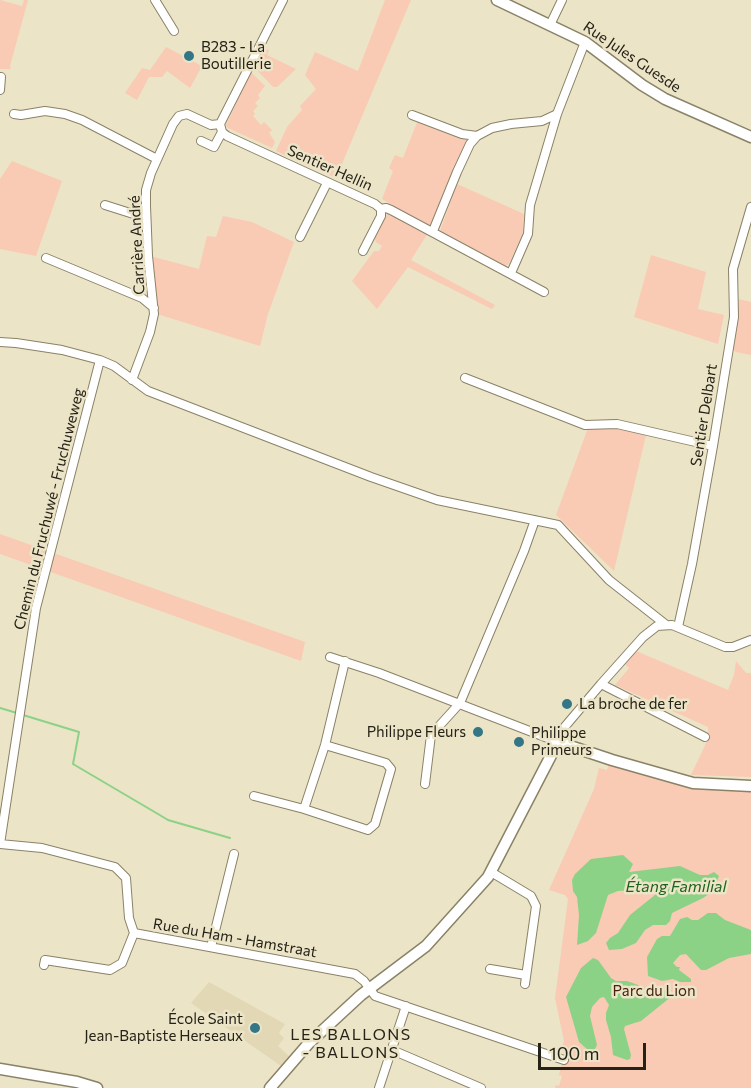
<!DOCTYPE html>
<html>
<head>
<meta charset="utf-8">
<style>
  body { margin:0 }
  #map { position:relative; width:751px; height:1088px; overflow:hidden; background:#ece4c7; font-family:Commissioner,sans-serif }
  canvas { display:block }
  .scale { position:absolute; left:538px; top:1043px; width:108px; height:27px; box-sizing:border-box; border:3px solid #252218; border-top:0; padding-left:8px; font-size:18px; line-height:21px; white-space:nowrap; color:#252218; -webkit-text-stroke:4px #ece4c7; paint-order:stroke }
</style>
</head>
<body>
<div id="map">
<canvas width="751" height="1088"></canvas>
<div class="scale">100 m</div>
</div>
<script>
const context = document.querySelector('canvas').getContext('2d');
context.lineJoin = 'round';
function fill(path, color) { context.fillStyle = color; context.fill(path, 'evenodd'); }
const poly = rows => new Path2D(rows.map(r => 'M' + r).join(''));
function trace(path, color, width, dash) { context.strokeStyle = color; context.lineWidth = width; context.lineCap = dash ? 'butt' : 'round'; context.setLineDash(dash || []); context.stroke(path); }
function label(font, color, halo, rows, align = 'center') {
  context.font = font + ' Commissioner,sans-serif'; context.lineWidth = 5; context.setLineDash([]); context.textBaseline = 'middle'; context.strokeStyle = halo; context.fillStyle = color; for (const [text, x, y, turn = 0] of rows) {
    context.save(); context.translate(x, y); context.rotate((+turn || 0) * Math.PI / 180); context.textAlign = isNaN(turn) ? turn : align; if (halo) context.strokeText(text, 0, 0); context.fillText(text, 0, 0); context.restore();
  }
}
fill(poly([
  [209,982,285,1024,279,1033,284,1038,278,1046,289,1056,281,1066,191,1003]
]), '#e2d8b5');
fill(poly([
  [0,0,22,6,24,0,28,0,10,66,11,69,0,69],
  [385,0,411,0,336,178,276,151,287,127,302,110,300,106,316,89,305,75,315,52,358,71],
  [166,47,202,66,190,88,167,71,162,77,149,77,137,100,125,93,142,68,150,70],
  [264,48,269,50,267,55,296,69,277,87,273,87,254,67],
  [251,72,265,86,258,95,260,98,255,103,258,106,253,111,255,114,253,116,261,125,264,122,272,130,269,133,275,142,272,148,228,128,226,125],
  [418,120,469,141,428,233,411,260,495,305,492,309,408,267,377,309,352,281,374,251,379,251,382,246,376,242,374,237,392,205,382,199,393,171,389,168,395,155,403,158],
  [12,161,62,181,36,256,0,249,0,179],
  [457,184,524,214,523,233,509,264,506,266,440,231],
  [223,216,252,222,294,242,268,314,260,346,157,314,150,256,199,269,207,236,216,237],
  [651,255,706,272,698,309,724,315,718,344,634,317],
  [739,299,751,302,751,355,736,352,731,347],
  [618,427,646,435,614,571,556,515,588,428],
  [0,534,305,642,301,661,0,554],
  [636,651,728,690,734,675,736,661,746,673,751,673,751,777,691,775,708,739,708,727,615,685,629,668,625,664],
  [609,764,751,789,751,1088,555,1088,556,1085,559,1086,562,1076,559,1075,564,1051,561,1050,564,1041,555,998,568,899,565,895,549,890,594,789,599,768,607,770]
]), '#f9cab4');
fill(poly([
  [623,855,633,864,629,872,680,866,700,875,708,875,714,872,719,876,713,891,703,898,672,913,670,921,666,925,653,925,645,930,636,943,622,949,609,950,606,943,610,938,618,933,630,915,655,895,655,893,652,889,618,891,608,895,596,933,588,941,577,945,579,915,577,897,573,891,572,880,575,874,591,859],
  [708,913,716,913,725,920,751,930,751,954,729,958,706,970,701,970,686,954,680,955,673,963,677,967,680,967,679,970,691,979,691,982,680,982,673,979,662,981,648,976,647,957,657,939,662,936,670,936,680,919,687,917,692,920,698,920],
  [593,958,598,960,611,978,616,981,627,981,649,989,669,991,672,996,641,1021,625,1026,624,1029,631,1055,630,1059,627,1060,613,1055,611,1037,606,1020,606,1013,609,1005,604,997,600,998,592,1007,590,1016,597,1045,595,1049,587,1049,579,1042,566,997,581,968]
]), '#8bd286');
trace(poly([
  [0,708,17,713],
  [23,715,79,732,73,764,158,814,168,820,230,838]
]), '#8bd286', 2);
const street = poly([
  [155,0,174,31],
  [550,25,562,0],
  [0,90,1,77],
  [14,114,21,115,45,111,65,114,82,120,157,159],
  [412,115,462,134,477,136],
  [220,124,222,132,227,136,375,204,381,209,386,208,391,210,544,292],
  [201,141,214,147,222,132],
  [105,205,146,218],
  [433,231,457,172,470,144,477,136,492,128,511,124,542,121,557,114],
  [300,237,327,183],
  [363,251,381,216,381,209],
  [46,258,142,298,154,308],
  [511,273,528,234,530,205,557,114,585,42],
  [0,342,16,343,62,350,100,360,114,366,148,391,371,477,437,500,558,525,609,580,665,624],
  [465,378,585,425,617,424,713,446],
  [132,380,150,332,154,314,148,256,146,206,146,190,151,173,173,124,179,116,187,114,211,125,220,124,283,0],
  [678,627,692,564,713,446,734,317,733,269,751,207],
  [330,657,379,673,558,742,562,730,601,684,643,637,657,626,672,625,725,647,733,647,751,640],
  [601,684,705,737],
  [425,784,431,735,460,703,524,551,535,520],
  [254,796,304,809,368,830,375,824,391,769,386,763,325,745],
  [304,809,325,745,345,661],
  [0,844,42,848,115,867,126,878,129,918,134,933,355,974,364,981,375,996,564,1060],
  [0,844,36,608,100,360],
  [491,872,531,896,536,906,525,984],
  [211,947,234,854],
  [44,965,45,960,110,970,122,963,134,933],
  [490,969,526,975],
  [392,1050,481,1088],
  [379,1088,406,1006]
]);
const secondary = poly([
  [497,0,585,42,642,85,665,99,751,137],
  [0,1069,77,1082,97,1088],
  [270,1088,309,1043,361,995,426,946,488,877,558,742,612,760,693,783,751,786]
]);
trace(street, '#898267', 10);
trace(secondary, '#898267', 13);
trace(street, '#fff', 8);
trace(secondary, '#fff', 10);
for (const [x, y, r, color] of [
  [189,56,6,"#337786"],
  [567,704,6,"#337786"],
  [478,732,6,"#337786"],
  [519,742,6,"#337786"],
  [255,1028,6,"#337786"]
]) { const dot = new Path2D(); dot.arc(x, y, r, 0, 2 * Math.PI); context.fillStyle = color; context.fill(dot); trace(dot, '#ece4c7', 2); }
label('15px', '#252218', '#ece4c7', [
  ["B283 - La",201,47],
  ["Boutillerie",201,64],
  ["La broche de fer",579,704],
  ["Philippe Fleurs",466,732,"right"],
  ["Philippe",531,733],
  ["Primeurs",531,750],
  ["École Saint",243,1019,"right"],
  ["Jean-Baptiste Herseaux",243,1036,"right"]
], 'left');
label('15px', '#252218', '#ece4c7', [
  ["Rue Jules Guesde",632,57,34],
  ["Sentier Hellin",330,168,24],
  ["Carrière André",137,245,-93],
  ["Sentier Delbart",704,415,-81],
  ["Chemin du Fruchuwé - Fruchuweweg",49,509,-76],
  ["Rue du Ham - Hamstraat",235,938,10]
]);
label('15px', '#45210e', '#ece4c7', [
  ["Parc du Lion",654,991]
]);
label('italic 16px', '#1e631d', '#ece4c7', [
  ["Étang Familial",676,887]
]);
context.letterSpacing = '1.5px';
label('16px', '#252218', '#ece4c7', [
  ["LES BALLONS",351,1035],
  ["- BALLONS",351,1053]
]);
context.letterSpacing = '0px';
</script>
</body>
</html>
